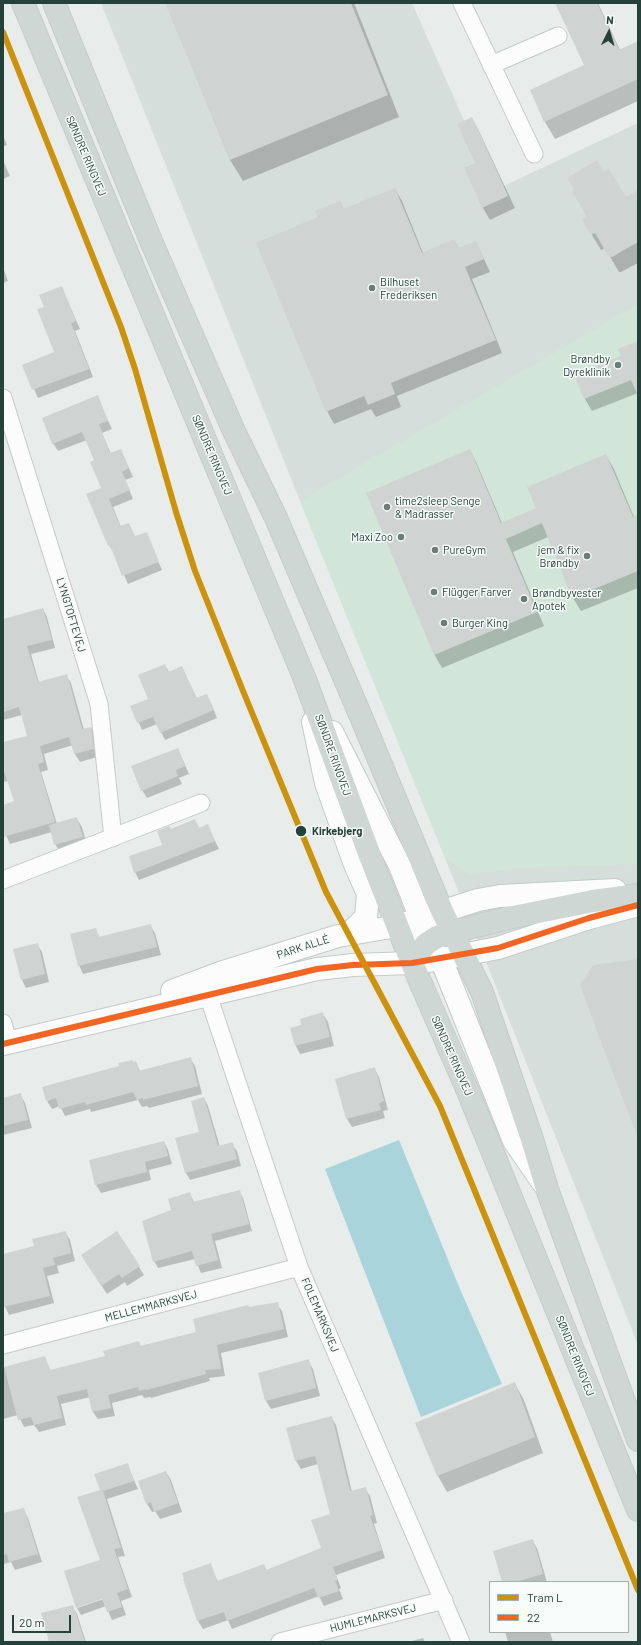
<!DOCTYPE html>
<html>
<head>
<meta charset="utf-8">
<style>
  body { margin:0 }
  #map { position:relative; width:641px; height:1645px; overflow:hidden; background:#e8edeb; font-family:Barlow,sans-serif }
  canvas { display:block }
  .frame { position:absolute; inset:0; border:4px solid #24423a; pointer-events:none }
  .legend { position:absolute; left:489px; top:1581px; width:140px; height:52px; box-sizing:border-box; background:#f7fbf9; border:1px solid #a3b1ad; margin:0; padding:5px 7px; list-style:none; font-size:12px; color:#24423a }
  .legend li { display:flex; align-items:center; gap:8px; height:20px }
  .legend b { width:20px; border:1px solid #a3b1ad }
  .north { position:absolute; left:589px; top:12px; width:40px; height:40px; -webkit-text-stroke:3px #f7fbf9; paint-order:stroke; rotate:5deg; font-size:11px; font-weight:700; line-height:16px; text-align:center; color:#24423a }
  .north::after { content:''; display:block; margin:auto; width:14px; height:18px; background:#24423a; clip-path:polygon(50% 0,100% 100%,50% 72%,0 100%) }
  .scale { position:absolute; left:12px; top:1615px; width:59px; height:18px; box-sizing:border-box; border:2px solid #24423a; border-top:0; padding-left:5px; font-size:12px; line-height:14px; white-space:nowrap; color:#24423a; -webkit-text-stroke:3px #f7fbf9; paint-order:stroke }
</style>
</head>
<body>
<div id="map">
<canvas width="641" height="1645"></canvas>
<div class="frame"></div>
<ul class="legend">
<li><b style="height:5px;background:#cd920c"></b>Tram L</li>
<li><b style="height:5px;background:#f26522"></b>22</li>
</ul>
<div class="north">N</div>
<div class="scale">20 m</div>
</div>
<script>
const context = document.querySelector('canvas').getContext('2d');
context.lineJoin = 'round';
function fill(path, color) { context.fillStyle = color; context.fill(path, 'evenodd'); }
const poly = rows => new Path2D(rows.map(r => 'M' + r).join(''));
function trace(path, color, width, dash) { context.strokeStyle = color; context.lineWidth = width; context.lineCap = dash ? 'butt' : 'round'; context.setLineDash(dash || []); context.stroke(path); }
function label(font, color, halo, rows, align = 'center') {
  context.font = font + ' Barlow,sans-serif'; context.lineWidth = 3; context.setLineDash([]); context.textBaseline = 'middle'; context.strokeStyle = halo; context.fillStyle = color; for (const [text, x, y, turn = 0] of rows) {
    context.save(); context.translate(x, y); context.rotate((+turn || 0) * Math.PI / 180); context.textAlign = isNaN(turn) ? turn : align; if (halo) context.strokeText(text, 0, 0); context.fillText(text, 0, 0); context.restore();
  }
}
fill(poly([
  [101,3,412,3,495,190,638,123,638,1345,445,858,300,501]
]), '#d6dedb');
fill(poly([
  [638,304,638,864,514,868,470,875,445,858,300,501]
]), '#d1e6d8');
fill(poly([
  [399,1140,460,1289,502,1384,421,1417,325,1169]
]), '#a9d4db');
fill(poly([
  [166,3,354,3,399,117,243,181,230,160],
  [557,3,598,3,620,50,638,42,638,101,555,139,545,122,586,66],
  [472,118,479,131,515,208,490,220,483,208],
  [3,135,7,145,3,147],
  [3,160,10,176,3,179],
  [604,173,625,199,638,191,638,263,621,272,619,272,605,248,601,250,583,220,588,217],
  [395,189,402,201,423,253,454,240,459,249,476,242,490,272,472,279,502,353,397,396,401,407,376,417,371,409,334,424,327,411,319,218,340,202,344,210],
  [3,267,8,281,3,283],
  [62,288,80,329,75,331,93,377,38,398,23,365,55,353,45,307],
  [638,348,638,393,592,411,585,399,575,375,622,356],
  [97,397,112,429,102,433,111,454,121,450,133,477,125,480,133,499,113,507,121,527,135,537,146,533,162,570,128,584,114,553,109,545,102,489,95,461,87,440,58,451,53,443],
  [470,450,477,464,502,523,537,509,606,455,614,469,634,517,638,516,638,588,581,611,573,598,548,537,513,552,544,626,442,668,434,654],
  [43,609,47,617,55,648,31,654,39,683,66,675,71,683,84,730,91,728,95,736,97,757,80,762,75,754,73,745,44,754,48,770,41,772,57,824,77,819,82,827,87,845,60,852,55,844,52,832,10,844,3,828,3,806,15,802,8,781,3,782,3,743,28,737,22,715,3,720,3,620],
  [165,665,169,672,182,667,197,699,211,703,217,718,165,740,157,724,142,730,132,707,149,700],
  [178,749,189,774,179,778,182,784,147,798,142,790],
  [195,821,200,829,207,825,219,849,139,880,135,872,163,846,170,830],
  [150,925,155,933,161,955,83,974,79,965,95,929,100,938],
  [37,944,42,952,49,982,26,988,22,980,14,949],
  [323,1014,328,1022,334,1046,300,1054,296,1046,291,1029,302,1026],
  [190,1058,195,1066,202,1094,149,1108,147,1106,142,1107,138,1100,91,1112,90,1109,65,1116,60,1106,52,1109,47,1101,136,1062,140,1071],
  [374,1068,379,1077,388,1110,383,1111,385,1118,352,1127,347,1119,337,1080],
  [20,1094,25,1103,32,1128,3,1135,3,1099],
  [204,1098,208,1106,220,1147,232,1144,237,1151,241,1166,190,1180,186,1173,200,1133],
  [164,1142,168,1150,172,1164,149,1170,151,1180,101,1193,96,1185],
  [239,1191,243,1198,252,1231,215,1241,222,1268,201,1273,195,1259,158,1268,154,1261,190,1194,194,1202],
  [65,1232,70,1240,75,1261,57,1266,59,1273,47,1276,54,1303,9,1315,3,1302,3,1255,35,1247],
  [117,1232,144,1275,127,1286,125,1282,107,1294,82,1256],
  [277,1304,282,1311,288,1337,221,1353,225,1376,209,1378,210,1381,151,1398,151,1397,144,1398,142,1395,112,1403,115,1416,98,1419,93,1412,90,1397,61,1404,66,1425,39,1432,34,1425,24,1427,18,1415,3,1419,3,1368,44,1357,51,1371,106,1357,139,1342,141,1347,198,1332,249,1308],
  [308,1361,313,1369,320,1396,271,1409,266,1401],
  [515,1384,524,1400,543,1453,447,1492,438,1476,416,1424],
  [331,1417,336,1425,352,1492,365,1488,370,1496,377,1523,374,1524,385,1558,336,1575,341,1588,339,1589,343,1599,324,1606,319,1596,232,1629,228,1620,203,1629,198,1621,184,1580,210,1564,218,1582,264,1565,267,1571,322,1549,331,1515,318,1464,301,1469,296,1461,288,1428],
  [127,1464,138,1489,107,1499,125,1556,118,1557,132,1597,121,1601,126,1615,112,1620,106,1606,81,1615,77,1608,107,1598,101,1560,101,1490],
  [166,1472,171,1480,182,1512,160,1519,155,1511,152,1512,147,1504,139,1481],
  [24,1510,28,1518,42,1562,15,1570,11,1562,4,1564,3,1563,3,1514],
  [532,1540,537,1548,547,1582,503,1582],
  [72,1606,77,1614,86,1642,50,1642],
  [505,1632,550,1632,553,1642,508,1642],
  [423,1638,425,1642,408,1642]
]), '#0003');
fill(poly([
  [165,3,351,3,388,95,230,160],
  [555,3,597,3,619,50,638,41,638,79,544,122,530,90,584,65],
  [472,117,508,196,482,208,464,168,475,163,457,124],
  [597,160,604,172,609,169,626,197,638,190,638,242,612,257,609,257,595,233,591,235,582,219,587,217,572,191,574,190,567,178],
  [395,188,422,253,454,239,458,248,476,241,484,259,465,267,496,340,391,383,395,394,368,405,364,396,326,412,256,243,318,217,315,211,340,201,343,209],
  [62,286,76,321,71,323,89,369,32,390,22,365,54,352,37,309,44,307,39,295],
  [638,341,638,396,631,380,584,399,574,375,621,356,618,349],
  [98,395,108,421,99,424,110,453,121,449,129,468,122,472,130,490,109,499,120,526,129,523,135,536,147,532,159,562,122,576,110,545,108,546,86,494,101,488,90,462,94,460,82,432,52,444,42,418],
  [470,449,501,523,536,508,527,487,606,454,633,517,638,515,638,571,572,598,542,523,506,539,537,612,434,655,366,493],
  [43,608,52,640,27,646,38,682,67,674,82,729,91,727,94,749,74,754,69,737,40,746,44,762,38,764,55,822,3,837,3,805,14,801,3,768,3,742,27,736,19,707,3,712,3,619],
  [165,664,168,672,182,666,196,698,207,694,214,710,160,733,153,717,137,723,130,706,148,699,138,675],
  [178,748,185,766,176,770,178,776,141,791,131,766],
  [77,817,83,837,54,845,49,825],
  [195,819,199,828,208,824,215,841,134,873,129,856,162,845,157,831,169,826,171,829],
  [151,924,157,947,78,966,70,934,96,928,99,937],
  [38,943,45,974,21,980,13,949],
  [638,959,638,1135,637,1135,605,1053,580,985,593,965],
  [323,1012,330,1037,295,1046,290,1028,301,1025,300,1019],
  [191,1057,198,1086,143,1100,143,1098,137,1100,133,1092,86,1105,85,1102,59,1109,56,1098,46,1101,42,1087,119,1066,118,1063,133,1060,133,1062,136,1061,139,1071],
  [375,1067,384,1101,379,1103,381,1110,346,1119,335,1079],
  [21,1093,28,1120,3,1126,3,1098],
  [204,1097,218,1146,233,1142,237,1159,185,1173,175,1138,199,1132,191,1101],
  [164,1141,168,1156,145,1162,147,1172,95,1185,89,1160],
  [240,1190,249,1224,211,1234,218,1260,196,1266,192,1251,153,1262,142,1221,171,1210,168,1199,190,1192,193,1202],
  [66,1231,71,1253,53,1258,55,1265,43,1268,50,1296,3,1307,3,1254,34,1246,32,1239],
  [117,1231,140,1266,122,1278,119,1274,101,1286,81,1255],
  [278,1302,284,1329,217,1345,221,1369,205,1370,206,1374,146,1390,146,1389,139,1391,138,1387,108,1395,111,1408,92,1412,87,1389,57,1396,62,1418,34,1425,31,1417,18,1420,4,1367,45,1356,50,1370,105,1356,103,1351,139,1341,140,1346,196,1332,193,1319,248,1305,249,1307],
  [309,1359,316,1388,265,1401,258,1373],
  [515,1382,535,1437,437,1476,415,1423],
  [332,1416,350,1491,366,1487,373,1515,370,1516,382,1550,333,1567,338,1580,335,1581,339,1591,318,1598,314,1588,227,1621,224,1612,197,1621,183,1579,184,1579,182,1573,211,1563,217,1581,264,1564,266,1570,321,1548,311,1520,330,1514,315,1456,295,1461,286,1428],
  [128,1463,134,1481,103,1491,121,1548,114,1549,128,1589,117,1593,122,1607,107,1612,102,1599,76,1608,64,1571,100,1560,77,1497,100,1490,94,1474],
  [166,1471,178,1503,154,1512,151,1502,146,1504,138,1481],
  [24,1508,38,1554,9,1562,7,1554,3,1555,3,1513],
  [533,1539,543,1574,515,1582,502,1582,493,1551],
  [73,1605,85,1642,49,1642,41,1613]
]), '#cfd4d2');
const street = poly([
  [462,3,534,154],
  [491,65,558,36],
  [3,398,99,704,113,838],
  [3,880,201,803],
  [204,983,299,1267,461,1642],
  [3,1023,8,1042],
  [3,1345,299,1267],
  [280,1642,444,1600]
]);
const secondary = poly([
  [313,722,326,783,354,862,368,894,366,917,350,933],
  [332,732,400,866,421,919,430,930],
  [397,926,426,944,441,959,514,1141,543,1183],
  [172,991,220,973,338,936,397,926,478,900,500,896,615,890],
  [3,1044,317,969,353,965,412,963,441,959,498,948,589,918,638,905]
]);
const primary = poly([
  [23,3,304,677,370,856,412,963,467,1089,638,1510],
  [54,3,151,241,233,429,276,518,362,719,442,911,482,992,532,1139,547,1189,638,1440],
  [412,963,426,944,437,937,452,932,508,918,593,901,638,895]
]);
trace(street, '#c5cac8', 19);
trace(secondary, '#c3cbc8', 24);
trace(primary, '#c3ccc9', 24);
trace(street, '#fcfcfc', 17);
trace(secondary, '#fcfcfc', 22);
trace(primary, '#cfd7d5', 22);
trace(poly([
  [3,1044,317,969,353,965,412,963,498,948,589,918,638,905]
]), '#f26522', 6);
trace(poly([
  [3,32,121,327,135,369,176,512,195,571,243,691,326,892,440,1106,638,1590]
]), '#cd920c', 6);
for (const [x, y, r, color] of [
  [372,288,4,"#697e78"],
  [618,365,4,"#697e78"],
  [387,507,4,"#697e78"],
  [401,537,4,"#697e78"],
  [435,550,4,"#697e78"],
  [587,556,4,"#697e78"],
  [434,592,4,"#697e78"],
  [524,599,4,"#697e78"],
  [444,623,4,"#697e78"],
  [301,831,6,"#24423a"]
]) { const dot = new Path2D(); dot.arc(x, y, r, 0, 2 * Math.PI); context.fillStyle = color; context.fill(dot); trace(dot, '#f7fbf9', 1.5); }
label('11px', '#24423a', '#f7fbf9', [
  ["SØNDRE RINGVEJ",86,156,67],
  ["SØNDRE RINGVEJ",212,455,67],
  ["LYNGTOFTEVEJ",71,615,73],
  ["SØNDRE RINGVEJ",333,755,70],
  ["PARK ALLÉ",303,947,-18],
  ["SØNDRE RINGVEJ",452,1056,66],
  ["MELLEMMARKSVEJ",151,1306,-15],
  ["FOLEMARKSVEJ",320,1315,67],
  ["SØNDRE RINGVEJ",575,1356,68],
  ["HUMLEMARKSVEJ",373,1618,-14]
]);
label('11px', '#24423a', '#f7fbf9', [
  ["Bilhuset",380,282],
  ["Frederiksen",380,295],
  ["Brøndby",610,359,"right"],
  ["Dyreklinik",610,372,"right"],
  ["time2sleep Senge",395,501],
  ["& Madrasser",395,514],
  ["Maxi Zoo",393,537,"right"],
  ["PureGym",443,550],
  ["jem & fix",579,550,"right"],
  ["Brøndby",579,563,"right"],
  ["Flügger Farver",442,592],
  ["Brøndbyvester",532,593],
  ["Apotek",532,606],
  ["Burger King",452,623]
], 'left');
label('bold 11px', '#24423a', '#f7fbf9', [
  ["Kirkebjerg",312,831]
], 'left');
</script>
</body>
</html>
